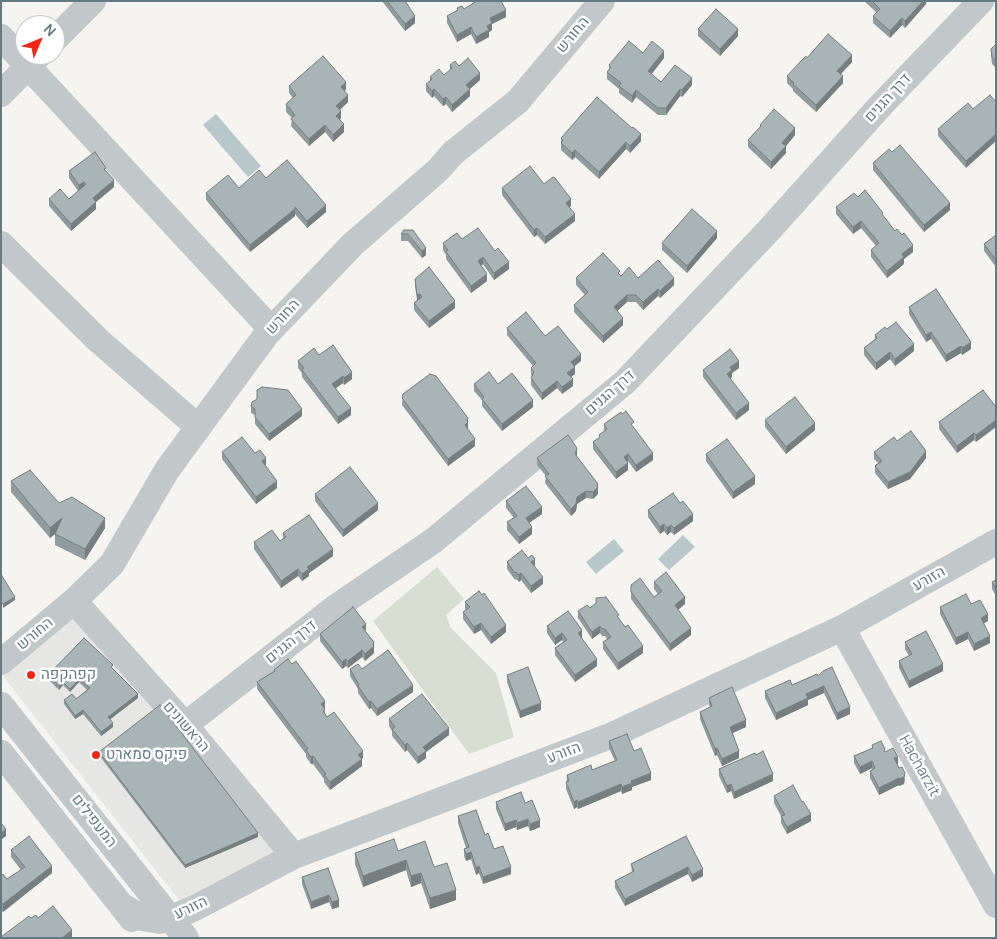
<!DOCTYPE html>
<html>
<head>
<meta charset="utf-8">
<style>
  body { margin:0 }
  #map { position:relative; width:997px; height:939px; overflow:hidden; background:#f5f4f0; font-family:Manrope,sans-serif }
  canvas { display:block }
  .frame { position:absolute; inset:0; border:2px solid #617a84; pointer-events:none }
  .north { position:absolute; left:15px; top:15px; width:50px; height:50px; box-sizing:border-box; background:#fff; border:1px solid #c0cace; border-radius:50%; rotate:45deg; font-size:14px; font-weight:700; line-height:20px; text-align:center; color:#617a84 }
  .north::after { content:''; display:block; margin:auto; width:18px; height:22px; background:#f12615; clip-path:polygon(50% 0,100% 100%,50% 72%,0 100%) }
</style>
</head>
<body>
<div id="map">
<canvas width="997" height="939"></canvas>
<div class="frame"></div>
<div class="north">N</div>
</div>
<script>
const context = document.querySelector('canvas').getContext('2d');
context.lineJoin = 'round';
function fill(path, color) { context.fillStyle = color; context.fill(path, 'evenodd'); }
const poly = rows => new Path2D(rows.map(r => 'M' + r).join(''));
function trace(path, color, width, dash) { context.strokeStyle = color; context.lineWidth = width; context.lineCap = dash ? 'butt' : 'round'; context.setLineDash(dash || []); context.stroke(path); }
function label(font, color, halo, rows, align = 'center') {
  context.font = font + ' Manrope,Heebo,sans-serif'; context.lineWidth = 5; context.setLineDash([]); context.textBaseline = 'middle'; context.strokeStyle = halo; context.fillStyle = color; for (const [text, x, y, turn = 0] of rows) {
    context.save(); context.translate(x, y); context.rotate((+turn || 0) * Math.PI / 180); context.textAlign = isNaN(turn) ? turn : align; if (halo) context.strokeText(text, 0, 0); context.fillText(text, 0, 0); context.restore();
  }
}
fill(poly([
  [75,612,283,851,183,905,2,675]
]), '#e6e6e4');
fill(poly([
  [437,567,464,599,446,615,451,628,496,673,514,737,469,754,373,621]
]), '#d7ddd1');
fill(poly([
  [216,114,261,166,248,177,203,125],
  [683,535,695,547,669,570,658,559],
  [614,539,624,551,596,574,586,562]
]), '#b8c8ca');
trace(poly([
  [1,37,271,329],
  [55,39,93,1],
  [1,94,39,55],
  [1,244,99,341,198,427],
  [74,601,185,725,294,856],
  [842,628,996,905],
  [1,662,74,601,112,564,167,470,266,335,353,244,438,170,453,153,518,101,602,1],
  [1,705,186,938],
  [185,725,336,607,433,541,625,382,770,229,882,104,981,1],
  [1,753,132,919],
  [121,905,142,918,160,921,171,918,195,908,294,856,610,736,842,628,996,542]
]), '#c2c7c9', 26);
fill(poly([
  [382,1,408,1,406,3,415,23,405,31],
  [864,1,926,1,926,4,905,28,902,25,890,38,873,23,873,16,876,12],
  [457,8,464,9,506,17,492,24,492,30,489,32,489,37,476,44,471,34,457,42,447,23,447,16,457,10],
  [698,29,738,36,720,56,698,36],
  [996,44,996,68,992,64,991,56,991,49],
  [664,58,652,74,661,82,692,85,682,97,680,96,666,115,658,115,636,97,632,103,619,93,619,89,607,79,607,72,609,69,609,65],
  [807,58,852,62,841,74,843,83,816,112,793,91,793,89,787,83,787,76],
  [450,65,459,66,480,80,470,89,470,96,452,112,446,104,443,106,434,96,432,98,426,91,426,84,430,81,430,77,444,75,450,70],
  [289,86,346,89,345,91,348,102,340,110,341,118,340,120,344,132,333,142,325,132,309,146,291,126,292,118,286,112,286,104,293,98,289,93],
  [973,109,966,168,938,136,938,129],
  [760,125,795,135,786,146,786,153,771,169,748,147,748,140,760,127],
  [561,138,641,141,630,153,626,149,599,179,575,157,572,160,561,150],
  [892,152,950,210,924,232,873,170,873,163],
  [69,171,106,171,114,187,96,202,96,209,71,231,49,206,49,199,69,199,78,191,69,178],
  [266,178,326,212,307,228,295,214,295,216,250,252,206,200,206,193,239,188],
  [544,184,571,206,569,207,575,221,545,244,537,235,534,237,502,195,502,188],
  [858,197,883,216,913,252,904,259,904,264,887,278,871,257,871,250,876,246,861,228,853,234,836,214,836,207],
  [404,230,426,255,422,258,408,241,401,241,401,234],
  [996,235,996,267,984,251,984,244],
  [717,238,687,273,662,250,662,243],
  [462,239,495,251,509,269,494,280,483,264,481,265,487,281,471,293,446,259,446,255,443,250,443,243],
  [620,275,621,276,638,278,674,285,660,298,658,296,643,310,636,302,627,302,617,311,623,325,603,343,574,312,574,305,585,295,576,285,576,278],
  [415,279,455,308,429,328,414,310,414,303,417,300,415,286],
  [909,307,971,349,962,355,961,353,946,362,931,339,926,342,909,314],
  [507,328,545,336,581,361,574,366,575,374,571,377,573,386,562,394,557,388,542,400,531,385,531,378,532,376,531,375,531,368,533,366,507,335],
  [887,329,914,351,895,366,890,359,876,370,864,355,864,348,875,339,875,335],
  [319,355,352,379,344,385,343,383,336,388,351,415,338,424,302,377,302,373,298,368,298,361],
  [739,368,732,373,732,377,730,379,749,410,736,420,703,377,703,370],
  [474,384,498,384,533,407,502,431,482,406,482,400,474,391],
  [983,390,976,442,974,440,957,453,939,429,939,422],
  [403,394,468,418,468,429,475,446,448,466,402,405],
  [251,406,302,416,269,441,255,424,255,415,251,413],
  [765,420,815,430,786,454,765,427],
  [604,424,634,428,653,460,636,472,628,461,627,462,628,470,616,479,593,449,593,442,599,438,599,435,604,431],
  [897,441,926,458,910,479,888,489,875,473,875,466,878,463,874,459,874,452],
  [222,452,255,453,266,465,265,465,277,488,256,504,222,459],
  [706,454,755,484,733,499,706,461],
  [577,455,577,457,598,487,598,494,593,499,586,498,577,504,576,511,571,516,545,483,546,476,537,465,537,458],
  [11,481,59,503,105,528,85,560,55,545,55,534,50,538,11,492],
  [315,494,378,510,343,537,315,501],
  [506,501,542,514,529,523,532,534,519,544,507,530,507,522,514,518,506,508],
  [648,510,693,521,674,535,671,532,667,535,664,531,660,534,648,517],
  [283,533,333,556,309,573,309,576,302,581,298,576,281,588,254,549,254,542,280,541,283,538],
  [528,558,535,566,534,566,543,584,531,593,521,580,519,582,516,579,515,580,507,569,507,562],
  [996,580,996,596,992,589,992,582],
  [654,582,685,604,678,610,691,635,670,651,631,599,631,585,654,597,658,594,654,589],
  [465,602,506,632,491,644,481,630,474,634,463,619,463,612,466,610,465,609],
  [971,604,988,621,984,623,990,643,974,651,968,639,956,645,940,614,940,607],
  [590,608,619,618,643,653,618,670,603,649,603,642,607,639,605,636,602,636,600,633,592,639,578,618,578,611],
  [547,626,582,637,582,638,597,666,575,682,555,655,555,648,563,642,562,640,555,645,547,633],
  [365,631,374,642,374,653,365,661,362,657,348,668,346,666,342,669,320,641,320,634],
  [905,642,943,671,909,688,899,668,899,661,909,656,905,649],
  [292,664,325,708,325,714,363,758,361,759,362,766,330,790,324,782,324,779,313,764,311,764,306,757,306,754,257,689,257,682,274,671,274,670],
  [113,669,138,698,110,719,113,727,101,736,83,714,75,719,64,704,64,700,76,699,87,690,79,682,70,692,63,685,59,690,48,679,48,675],
  [350,669,362,669,413,692,377,716,371,708,369,709,358,693,358,689,350,676],
  [817,674,850,714,837,720,824,693,808,700,808,705,776,720,765,698,765,691,792,685],
  [507,675,541,710,520,718,507,682],
  [709,698,746,727,733,733,739,758,722,766,717,755,715,756,700,719,700,712,710,707,709,705],
  [389,719,449,735,426,752,426,758,418,764,407,750,405,752,392,736,392,731,389,726],
  [609,741,634,751,651,780,632,787,632,790,622,794,621,791,578,809,577,807,574,809,566,789,567,775,592,770,615,761,609,748],
  [872,745,885,752,898,764,897,764,905,780,904,784,899,786,899,785,879,795,870,778,870,771,872,770,872,768,860,774,854,763,854,756,872,748],
  [99,752,258,837,185,868,99,755],
  [719,769,773,781,734,799,731,791,727,793,719,776],
  [774,796,811,821,787,834,781,823,781,816,774,803],
  [496,802,525,803,540,827,530,831,528,826,517,830,516,827,505,831,496,809],
  [458,816,485,835,511,874,483,884,479,873,476,875,471,859,466,861,464,856,464,849,466,848,458,823],
  [686,836,703,876,692,882,688,874,625,906,615,888,615,881,632,873,631,864],
  [11,850,52,873,3,912,1,910,1,876,7,879,21,870,11,857],
  [398,851,434,867,456,900,430,909,421,883,411,887,406,870,363,887,355,864,355,853],
  [328,868,339,907,332,909,329,902,311,909,302,884,302,877]
]), '#909b9d');
fill(poly([
  [923,1,926,1,926,4,905,28,905,21],
  [506,10,506,17,492,24,492,30,489,32,489,37,476,44,476,37,487,26,490,18],
  [415,16,415,23,405,31,405,24],
  [902,18,902,25,890,38,890,31],
  [471,27,471,34,457,42,457,35],
  [738,29,738,36,720,56,720,49],
  [664,51,664,58,648,78,648,71],
  [852,55,852,62,837,78,837,71],
  [480,73,480,80,466,92,466,85],
  [843,76,843,83,816,112,816,105],
  [692,78,692,85,682,97,682,90],
  [346,82,346,89,341,94,341,87],
  [434,89,434,96,432,98,432,91],
  [470,89,470,96,452,112,452,105],
  [680,89,680,96,666,115,666,108],
  [636,90,636,97,632,103,632,96],
  [348,95,348,102,336,113,336,106],
  [446,97,446,104,443,106,443,99],
  [341,111,341,118,336,123,336,116],
  [344,124,344,132,333,142,333,135],
  [325,125,325,132,309,146,309,139],
  [795,128,795,135,786,146,786,153,771,169,771,162,782,143],
  [641,134,641,141,630,153,630,146],
  [996,134,996,141,966,168,966,161],
  [626,142,626,149,599,179,599,172],
  [575,150,575,157,572,160,572,153],
  [114,180,114,187,96,202,96,209,71,231,71,224,93,198],
  [84,182,84,189,79,192,79,185],
  [571,199,571,206,566,210,566,203],
  [950,203,950,210,924,232,924,225],
  [326,205,326,212,307,228,307,221],
  [295,209,295,216,250,252,250,245],
  [575,214,575,221,545,244,545,237],
  [861,221,861,228,853,234,853,227],
  [537,228,537,235,534,237,534,230],
  [717,231,717,238,687,273,687,266],
  [913,245,913,252,904,259,904,264,887,278,887,271,902,254],
  [426,248,426,255,422,258,422,251],
  [483,257,483,264,478,268,478,261],
  [509,262,509,269,494,280,494,273],
  [487,274,487,281,471,293,471,286],
  [674,278,674,285,660,298,660,291],
  [658,289,658,296,643,310,643,302],
  [420,294,420,301,417,302,417,295],
  [627,295,627,302,614,314,614,307],
  [455,301,455,308,429,328,429,321],
  [623,318,623,325,603,343,603,336],
  [931,332,931,339,926,342,926,335],
  [971,342,971,349,962,355,962,348],
  [914,344,914,351,895,366,895,359],
  [961,346,961,353,946,362,946,355],
  [890,352,890,359,876,370,876,363],
  [581,354,581,361,571,369,571,362],
  [739,361,739,368,732,373,732,377,727,381,727,374,730,367],
  [575,367,575,374,567,380,567,373],
  [352,372,352,379,344,385,344,378],
  [343,376,343,383,332,391,332,384],
  [573,379,573,386,562,394,562,387],
  [557,381,557,388,542,400,542,393],
  [533,400,533,407,502,431,502,424],
  [749,403,749,410,736,420,736,413],
  [351,408,351,415,338,424,338,417],
  [302,409,302,416,269,441,269,434],
  [468,418,468,429,465,432,465,425],
  [996,420,996,427,976,442,976,435],
  [815,423,815,430,786,454,786,447],
  [974,433,974,440,957,453,957,446],
  [475,439,475,446,448,466,448,459],
  [577,448,577,455,575,461,575,454],
  [926,451,926,458,910,479,888,489,888,482],
  [653,453,653,460,636,472,636,465],
  [628,454,628,461,624,464,624,457],
  [266,458,266,465,262,468,262,461],
  [628,463,628,470,616,479,616,472],
  [755,476,755,484,733,499,733,492],
  [277,481,277,488,256,504,256,497],
  [598,484,598,494,593,499,593,492],
  [586,491,586,498,577,504,576,511,571,516,571,509,577,497],
  [378,503,378,510,343,537,343,530],
  [542,507,542,514,526,525,526,518],
  [693,514,693,521,674,535,674,528],
  [62,518,62,528,50,538,50,528],
  [105,518,105,528,85,560,85,549],
  [664,524,664,531,660,534,660,527],
  [671,525,671,532,667,535,667,528],
  [532,527,532,534,519,544,519,537],
  [333,549,333,556,309,573,309,576,302,581,302,574,307,567],
  [535,559,535,566,531,569,531,562],
  [298,569,298,576,281,588,281,581],
  [521,573,521,580,519,582,519,575],
  [543,577,543,584,531,593,531,586],
  [15,597,15,600,3,608,3,604],
  [685,597,685,604,675,612,675,605],
  [988,614,988,621,981,625,981,618],
  [481,623,481,630,474,634,474,627],
  [366,624,366,631,362,627],
  [506,625,506,632,491,644,491,637],
  [600,626,600,633,592,639,592,632],
  [691,628,691,635,670,651,670,644],
  [582,630,582,637,578,640,578,633],
  [968,632,968,639,956,645,956,638],
  [562,633,562,640,555,645,555,638],
  [990,636,990,643,974,651,974,644],
  [374,642,374,653,365,661,365,654],
  [643,646,643,653,618,670,618,663],
  [362,650,362,657,348,668,348,661],
  [346,659,346,666,342,669,342,662],
  [597,659,597,666,575,682,575,675],
  [943,664,943,671,909,688,909,681],
  [79,679,79,682,70,692,70,689],
  [63,682,63,685,59,690,59,686],
  [413,685,413,692,377,716,377,709],
  [824,686,824,693,808,700,808,705,776,720,776,713,806,694],
  [138,694,138,698,108,721,108,717],
  [325,701,325,708,321,711,321,704],
  [371,701,371,708,369,709,369,702],
  [541,703,541,710,520,718,520,711],
  [850,707,850,714,837,720,837,713],
  [83,710,83,714,75,719,75,716],
  [746,720,746,727,730,734,730,727],
  [113,723,113,727,101,736,101,732],
  [449,728,449,735,426,752,426,758,418,764,418,757,423,747],
  [407,743,407,750,405,752,405,745],
  [717,748,717,755,715,756,715,749],
  [363,751,363,758,358,762,358,755],
  [739,751,739,758,722,766,722,759],
  [313,756,313,764,311,764,311,757],
  [898,757,898,764,894,765,894,758],
  [362,759,362,766,330,790,330,782],
  [872,761,872,768,860,774,860,767],
  [651,773,651,780,632,787,632,790,622,794,622,787,631,781],
  [905,773,904,784,899,786,899,779],
  [773,774,773,781,734,799,734,792],
  [899,778,899,785,879,795,879,788],
  [621,784,621,791,578,809,578,802],
  [731,784,731,791,727,793,727,786],
  [577,800,577,807,574,809,574,802],
  [811,814,811,821,787,834,787,827],
  [528,819,528,826,517,830,517,823],
  [516,820,516,827,505,831,505,824],
  [540,820,540,827,530,831,530,824],
  [6,829,6,836,1,840,1,833],
  [258,833,258,837,185,868,185,865],
  [471,852,471,859,466,861,466,854],
  [406,860,406,870,363,887,363,876],
  [52,866,52,873,3,912,3,904],
  [479,866,479,873,476,875,476,868],
  [511,867,511,874,483,884,483,877],
  [688,867,688,874,625,906,625,899],
  [703,869,703,876,692,882,692,875],
  [421,873,421,883,411,887,411,876],
  [456,890,456,900,430,909,430,898],
  [329,895,329,902,311,909,311,902],
  [339,900,339,907,332,909,332,902],
  [72,930,72,937,71,938,62,938]
]), '#767e7f');
const building = poly([
  [387,1,405,1,415,16,405,24,387,1],
  [477,1,501,1,506,10,490,18,492,23,487,26,489,30,476,37,471,27,457,35,447,16,458,10,457,8,462,6,464,9,477,1],
  [872,1,923,1,905,21,902,18,890,31,873,16,880,9,872,1],
  [716,9,738,29,720,49,698,29,716,9],
  [828,34,852,55,837,71,843,76,816,105,793,84,794,83,787,76,801,61,806,56,807,58,828,34],
  [629,41,643,53,652,41,664,51,648,71,661,82,675,65,692,78,682,90,680,89,666,108,658,108,636,90,632,96,619,86,621,83,607,72,611,67,609,65,629,41],
  [996,44,996,61,992,57,991,49,996,44],
  [323,56,346,82,341,87,348,95,336,106,341,111,336,116,344,124,333,135,325,125,309,139,291,119,295,115,286,104,296,95,289,86,323,56],
  [468,58,480,73,466,85,470,89,452,105,446,97,443,99,434,89,432,91,426,84,432,79,430,77,439,69,444,75,452,68,450,65,455,61,459,66,468,58],
  [990,95,996,102,996,134,966,161,938,129,968,103,973,109,990,95],
  [597,97,632,128,633,127,641,134,630,146,626,142,599,172,575,150,572,153,561,143,563,140,561,138,597,97],
  [774,109,795,128,782,143,786,146,771,162,748,140,761,126,760,125,774,109],
  [900,145,950,203,924,225,873,163,889,149,892,152,900,145],
  [95,152,106,168,104,169,114,180,93,198,96,202,71,224,49,199,60,189,69,199,86,184,84,182,79,185,69,171,95,152],
  [287,160,326,205,307,221,295,207,295,209,250,245,206,193,228,175,239,188,259,170,266,178,287,160],
  [530,166,544,184,553,177,555,178,571,199,566,203,575,214,545,237,537,228,534,230,502,188,530,166],
  [865,190,883,213,882,214,895,231,897,229,902,235,904,233,913,245,902,254,904,257,887,271,871,250,879,243,861,221,853,227,836,207,854,193,858,197,865,190],
  [692,209,717,231,687,266,662,243,692,209],
  [478,228,495,251,498,248,509,262,494,273,483,257,478,261,487,274,471,286,446,252,448,250,443,243,457,233,462,239,478,228],
  [404,230,413,230,426,248,422,251,408,234,401,234,404,230],
  [996,235,996,260,984,244,996,235],
  [603,253,620,271,618,273,621,276,629,267,638,278,658,260,674,278,660,291,658,289,643,302,636,295,627,295,614,307,623,318,603,336,574,305,588,292,576,278,603,253],
  [429,267,455,301,429,321,414,303,422,297,420,294,417,295,415,279,429,267],
  [936,289,971,342,962,348,961,346,946,355,931,332,926,335,909,307,936,289],
  [526,312,545,336,558,326,581,354,571,362,575,367,567,373,573,379,562,387,557,381,542,393,531,378,534,372,531,368,536,363,507,328,526,312],
  [896,322,914,344,895,359,890,352,876,363,864,348,877,338,875,335,885,327,887,329,896,322],
  [333,345,352,372,344,378,343,376,332,384,351,408,338,417,302,370,304,368,298,361,314,348,319,355,333,345],
  [730,349,739,361,730,367,732,370,727,374,749,403,736,413,703,370,730,349],
  [489,372,498,384,512,373,533,400,502,424,482,399,484,397,474,384,489,372],
  [430,374,436,376,468,418,467,420,468,422,465,425,475,439,448,459,402,398,403,394,430,374],
  [262,387,288,390,302,409,269,434,255,417,255,409,251,406,252,402,257,399,257,390,262,387],
  [983,390,996,407,996,420,976,435,974,433,957,446,939,422,983,390],
  [795,397,815,423,786,447,765,420,795,397],
  [626,411,634,422,631,424,653,453,636,465,628,454,624,457,628,463,616,472,593,442,600,437,599,435,607,429,604,424,621,412,622,414,626,411],
  [911,431,926,451,910,472,888,482,875,466,882,461,874,452,894,437,897,441,911,431],
  [568,435,577,448,575,454,598,484,597,485,598,487,593,492,586,491,577,497,576,504,571,509,545,476,549,474,537,458,568,435],
  [242,437,255,453,260,450,266,458,262,461,277,481,256,497,222,452,242,437],
  [727,439,755,476,733,492,706,454,727,439],
  [350,467,378,503,343,530,315,494,350,467],
  [30,470,59,503,72,497,105,518,85,549,55,534,62,518,50,528,11,481,30,470],
  [526,486,542,507,526,518,532,527,519,537,507,522,517,516,506,501,526,486],
  [673,493,680,503,683,501,693,514,674,528,671,525,667,528,664,524,660,527,648,510,673,493],
  [309,515,333,549,307,567,309,569,302,574,298,569,281,581,254,542,272,530,280,541,286,537,283,533,309,515],
  [522,550,528,558,532,555,535,559,531,562,543,577,531,586,521,573,519,575,516,572,515,573,507,562,522,550],
  [666,572,685,597,675,605,691,628,670,644,631,592,631,585,640,578,654,597,662,591,654,582,666,572],
  [2,576,15,597,3,604,1,602,1,577,2,576],
  [996,580,996,589,992,582,996,580],
  [479,591,482,595,484,593,506,625,491,637,481,623,474,627,463,612,470,607,465,602,479,591],
  [966,594,971,604,980,600,988,614,981,618,990,636,974,644,968,632,956,638,940,607,966,594],
  [606,597,619,615,617,616,625,627,628,625,643,646,618,663,603,642,611,637,605,629,602,629,600,626,592,632,578,611,587,605,590,608,596,603,596,598,606,597],
  [353,607,366,624,362,627,374,642,373,644,374,646,365,654,362,650,348,661,346,659,342,662,320,634,353,607],
  [568,611,582,630,578,633,597,659,575,675,555,648,567,640,562,633,555,638,547,626,568,611],
  [926,631,943,664,909,681,899,661,912,654,905,642,926,631],
  [84,638,113,665,111,667,138,694,108,717,113,723,101,732,83,710,75,716,64,700,72,694,76,699,90,688,79,679,70,689,63,682,59,686,48,675,84,638],
  [388,650,413,685,377,709,371,701,369,702,358,686,359,685,350,669,358,664,362,669,388,650],
  [288,659,292,664,296,661,325,701,321,704,325,709,323,711,327,717,334,712,363,751,358,755,362,759,330,782,324,775,326,774,313,756,311,757,306,750,308,749,257,682,275,671,274,670,288,659],
  [528,667,541,703,520,711,507,675,528,667],
  [832,667,850,707,837,713,824,686,806,694,808,698,776,713,765,691,790,680,792,685,817,674,818,676,823,671,832,667],
  [732,687,746,720,730,727,739,751,722,759,717,748,715,749,700,712,712,706,709,698,732,687],
  [422,694,449,728,423,747,426,751,418,757,407,743,405,745,392,729,395,727,389,719,422,694],
  [160,705,258,833,185,865,99,752,160,705],
  [627,734,634,751,641,748,651,773,631,781,632,783,622,787,621,784,578,802,577,800,574,802,566,782,569,781,567,775,591,765,592,770,617,760,609,741,627,734],
  [881,741,885,749,884,750,885,752,893,748,898,757,894,758,899,768,902,767,905,773,904,777,899,779,899,778,879,788,870,771,875,768,872,761,860,767,854,756,873,748,872,745,881,741],
  [763,751,773,774,734,792,731,784,727,786,719,769,755,753,756,755,763,751],
  [793,785,802,802,803,801,811,814,787,827,781,816,785,815,774,796,793,785],
  [521,792,525,803,532,800,540,820,530,824,528,819,517,823,516,820,505,824,496,802,521,792],
  [476,810,485,835,488,833,494,849,503,846,511,867,483,877,479,866,476,868,471,852,466,854,464,849,469,847,458,816,476,810],
  [1,823,6,829,1,833,1,823],
  [29,836,52,866,3,904,1,903,1,876,3,874,7,879,25,867,11,850,29,836],
  [686,836,703,869,692,875,688,867,625,899,615,881,634,871,631,864,686,836],
  [394,839,398,851,425,841,434,867,447,863,456,890,430,898,421,873,411,876,406,860,363,876,355,853,394,839],
  [328,868,339,900,332,902,329,895,311,902,302,877,328,868],
  [53,906,72,930,62,938,1,938,1,937,29,916,31,918,36,915,38,918,53,906]
]);
fill(building, '#a8b4b6');
trace(building, '#767e7f', 1);
for (const [x, y, r, color] of [
  [31,675,5,"#f12615"],
  [96,755,5,"#f12615"]
]) { const dot = new Path2D(); dot.arc(x, y, r, 0, 2 * Math.PI); context.fillStyle = color; context.fill(dot); trace(dot, '#fff', 2); }
label('15px', '#617a84', '#fff', [
  ["החורש",573,35,-50],
  ["דרך הגנים",888,98,-47],
  ["החורש",283,317,-47],
  ["דרך הגנים",610,393,-41],
  ["הזורע",929,579,-29],
  ["החורש",35,634,-40],
  ["דרך הגנים",291,642,-38],
  ["הראשונים",186,727,49],
  ["הזורע",564,753,-21],
  ["Hacharzit",919,766,61],
  ["המעפילים",94,821,52],
  ["הזורע",191,908,-25]
]);
label('15px', '#617a84', '#fff', [
  ["קפהקפה",41,675],
  ["פיקס סמארט",106,755]
], 'left');
</script>
</body>
</html>
